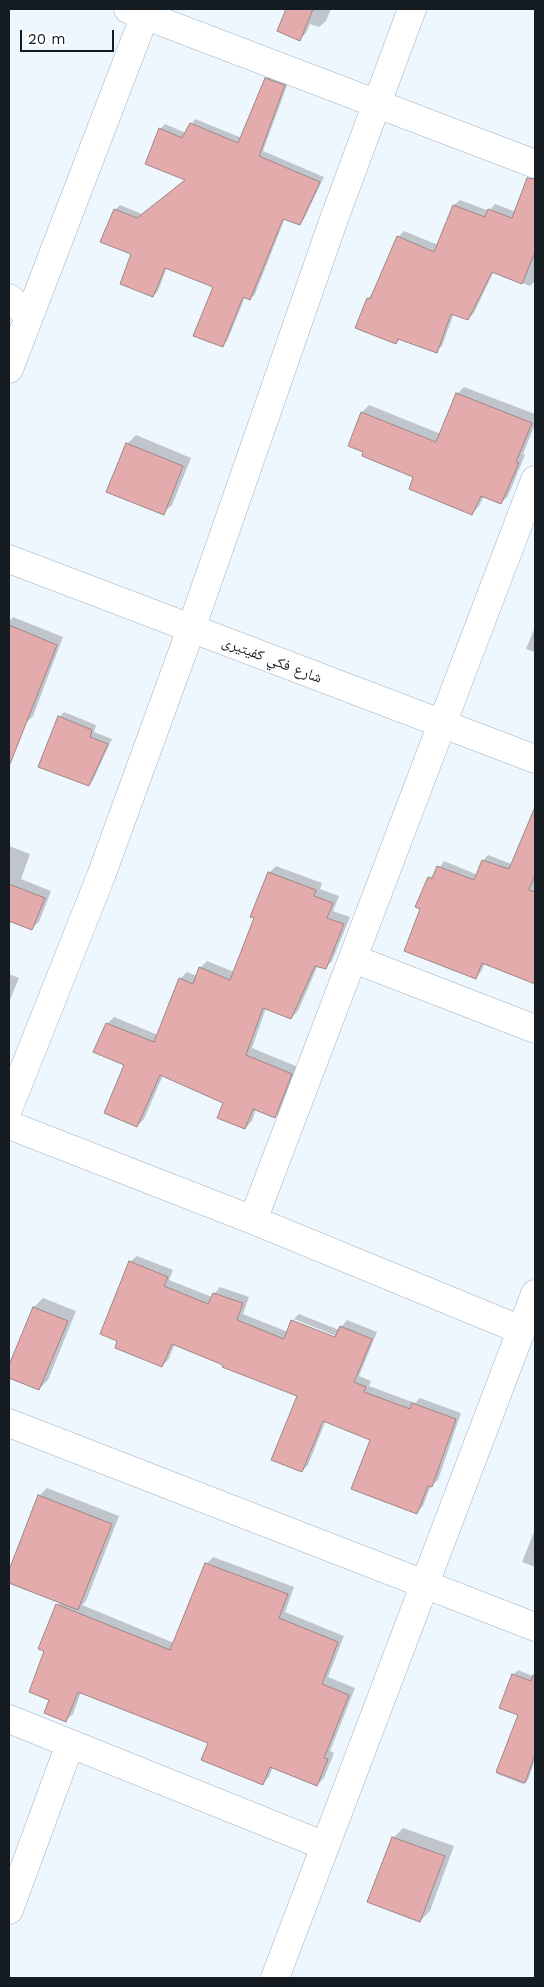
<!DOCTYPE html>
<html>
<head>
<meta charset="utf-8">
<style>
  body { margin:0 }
  #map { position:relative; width:544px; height:1987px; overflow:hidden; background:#eff7fe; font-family:"Work Sans",sans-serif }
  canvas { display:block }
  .frame { position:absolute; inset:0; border:10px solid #141b21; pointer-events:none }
  .scale { position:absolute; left:20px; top:30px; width:94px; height:22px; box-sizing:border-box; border:2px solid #141b21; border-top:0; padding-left:6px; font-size:15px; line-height:18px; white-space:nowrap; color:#141b21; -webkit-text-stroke:4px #fff; paint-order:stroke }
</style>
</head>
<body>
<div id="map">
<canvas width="544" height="1987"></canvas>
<div class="frame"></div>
<div class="scale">20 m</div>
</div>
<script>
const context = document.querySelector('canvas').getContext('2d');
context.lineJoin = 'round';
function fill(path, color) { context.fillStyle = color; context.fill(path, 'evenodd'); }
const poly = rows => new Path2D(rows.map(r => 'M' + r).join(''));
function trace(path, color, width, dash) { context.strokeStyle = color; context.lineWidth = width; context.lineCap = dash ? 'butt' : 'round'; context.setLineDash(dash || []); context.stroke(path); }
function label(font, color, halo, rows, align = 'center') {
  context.font = font + ' "Work Sans","Noto Naskh Arabic",sans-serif'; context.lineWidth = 4.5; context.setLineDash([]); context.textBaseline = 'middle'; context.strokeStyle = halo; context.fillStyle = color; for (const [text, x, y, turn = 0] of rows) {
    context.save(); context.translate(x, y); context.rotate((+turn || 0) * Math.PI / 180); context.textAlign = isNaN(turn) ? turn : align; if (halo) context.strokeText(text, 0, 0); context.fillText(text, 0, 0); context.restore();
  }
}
fill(poly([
  [286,9,331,9,326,21,319,27,310,24,306,33,300,39,277,30],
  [271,74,289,80,263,151,324,177,304,219,299,224,285,218,255,294,250,299,245,297,227,341,222,346,214,286,167,267,158,291,153,296,115,210,120,205,142,214,187,180,160,129,165,124,186,133,195,119,242,138,266,78],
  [532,180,535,181,535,281,530,286,494,271,474,313,468,319,454,313,442,346,436,351,401,338,396,343,368,298,374,292,398,237,404,231,438,245,454,205,460,200,489,211,495,204,516,212],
  [464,387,535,414,535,424,523,454,525,455,508,496,501,503,484,496,479,506,472,514,415,477,350,445,362,412,369,405,441,434,457,394],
  [136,435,191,458,172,505,163,513,127,444],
  [13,617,63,637,33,716,26,723,9,716,9,622],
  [535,627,535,652,526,649],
  [64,712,96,725,94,732,112,739,93,780,88,785,59,717],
  [9,846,30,854,21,879,51,891,39,922,31,929,12,921,9,924],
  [488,855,535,873,535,984,485,963,481,972,475,978,422,908,429,878,436,873,444,861,478,875,483,861],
  [276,866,322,883,320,889,339,896,333,911,350,917,332,961,325,968,318,965,298,1011,291,1018,266,1008,252,1048,298,1067,282,1110,275,1117,256,1109,252,1121,245,1128,225,1103,163,1075,144,1119,137,1126,126,1065,107,1024,114,1017,158,1035,180,979,187,972,197,976,200,968,207,961,234,972,256,918,269,873],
  [9,974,19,978,9,1002],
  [137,1256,173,1270,169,1280,212,1297,220,1287,249,1297,243,1314,288,1332,293,1320,299,1314,339,1330,347,1320,377,1332,359,1376,371,1381,369,1386,415,1403,420,1398,461,1413,438,1480,431,1485,423,1506,417,1512,372,1439,326,1420,308,1465,302,1471,299,1395,175,1344,168,1360,162,1366,130,1262],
  [294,1319,341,1338,340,1341,294,1322],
  [43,1298,76,1311,48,1380,39,1389,9,1376,9,1368,34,1307],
  [47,1488,119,1516,86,1601,82,1605,174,1643,206,1564,213,1557,294,1587,285,1612,344,1636,328,1677,355,1688,330,1751,334,1753,324,1778,317,1785,273,1767,269,1777,263,1783,210,1743,81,1692,73,1714,66,1720,51,1699,46,1650,40,1648,60,1602,9,1582,9,1574,39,1496],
  [535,1529,535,1567,522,1562],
  [518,1670,535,1677,535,1760,528,1780,523,1784,497,1774,519,1714,513,1675],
  [403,1828,454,1846,430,1911,420,1921,393,1838]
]), '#0003');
const building = poly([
  [286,9,313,9,300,41,277,31,286,9],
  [265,78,285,85,259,156,320,182,300,225,283,219,250,300,243,297,223,347,193,336,213,287,165,268,153,297,120,284,131,254,100,242,114,209,137,218,185,180,145,164,159,128,182,138,190,123,238,143,265,78],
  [527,178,535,179,535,252,522,284,492,272,468,320,451,314,437,353,398,339,396,344,355,328,367,298,370,299,397,236,434,252,453,205,485,217,488,209,512,218,527,178],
  [456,393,532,423,516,462,519,463,501,504,481,496,472,515,409,489,413,477,362,456,363,452,348,446,361,412,436,442,456,393],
  [126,443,183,466,164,515,106,492,126,443],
  [9,625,57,645,10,764,9,764,9,625],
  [58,716,92,730,90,737,108,744,89,786,38,767,58,716],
  [535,807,535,875,529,890,535,892,535,984,482,963,476,979,404,951,420,909,415,907,428,877,432,879,437,866,474,880,482,860,509,869,535,807],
  [268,872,316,890,314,896,333,903,327,918,344,924,326,969,315,966,291,1019,263,1008,246,1055,292,1074,275,1118,253,1109,245,1129,217,1118,223,1103,160,1075,137,1127,104,1113,124,1065,93,1052,106,1023,154,1042,179,978,193,984,199,967,230,980,254,918,250,917,268,872],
  [9,884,45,898,32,930,9,921,9,884],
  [129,1261,168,1277,164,1286,208,1304,213,1293,243,1303,237,1320,284,1339,291,1320,335,1337,340,1326,372,1339,354,1382,366,1387,364,1392,410,1409,412,1403,456,1419,432,1487,428,1486,417,1514,351,1489,370,1440,323,1421,302,1472,271,1460,297,1396,222,1367,223,1365,172,1344,162,1367,115,1348,117,1341,100,1334,129,1261],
  [33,1307,68,1321,39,1390,9,1378,9,1365,33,1307],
  [38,1495,112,1524,78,1610,9,1583,9,1570,38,1495],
  [205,1563,288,1594,279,1618,338,1642,322,1684,349,1695,324,1758,328,1759,317,1786,270,1767,263,1785,201,1760,208,1743,78,1692,66,1722,44,1713,49,1700,29,1692,44,1651,38,1649,56,1604,170,1650,205,1563],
  [512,1674,531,1681,533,1675,535,1675,535,1754,525,1783,496,1772,518,1715,499,1708,512,1674],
  [392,1837,445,1856,420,1922,367,1902,392,1837]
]);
fill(building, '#e4abac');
trace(building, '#9f8585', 1);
const minor = poly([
  [128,9,535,164],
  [9,298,28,315],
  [9,369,145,15],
  [9,559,535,759],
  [354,959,535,1029],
  [9,1107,101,876,191,629,334,219,412,9],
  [9,1125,253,1220,521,1330],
  [253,1220,535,480],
  [9,1423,535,1627],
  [9,1719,325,1846],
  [9,1910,70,1744],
  [275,1978,535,1294]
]);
trace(minor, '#9fb2c3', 29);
trace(minor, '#fff', 28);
label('15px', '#141b21', '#fff', [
  ["شارع فكي كفيتيرى",272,660,21]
]);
</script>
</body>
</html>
